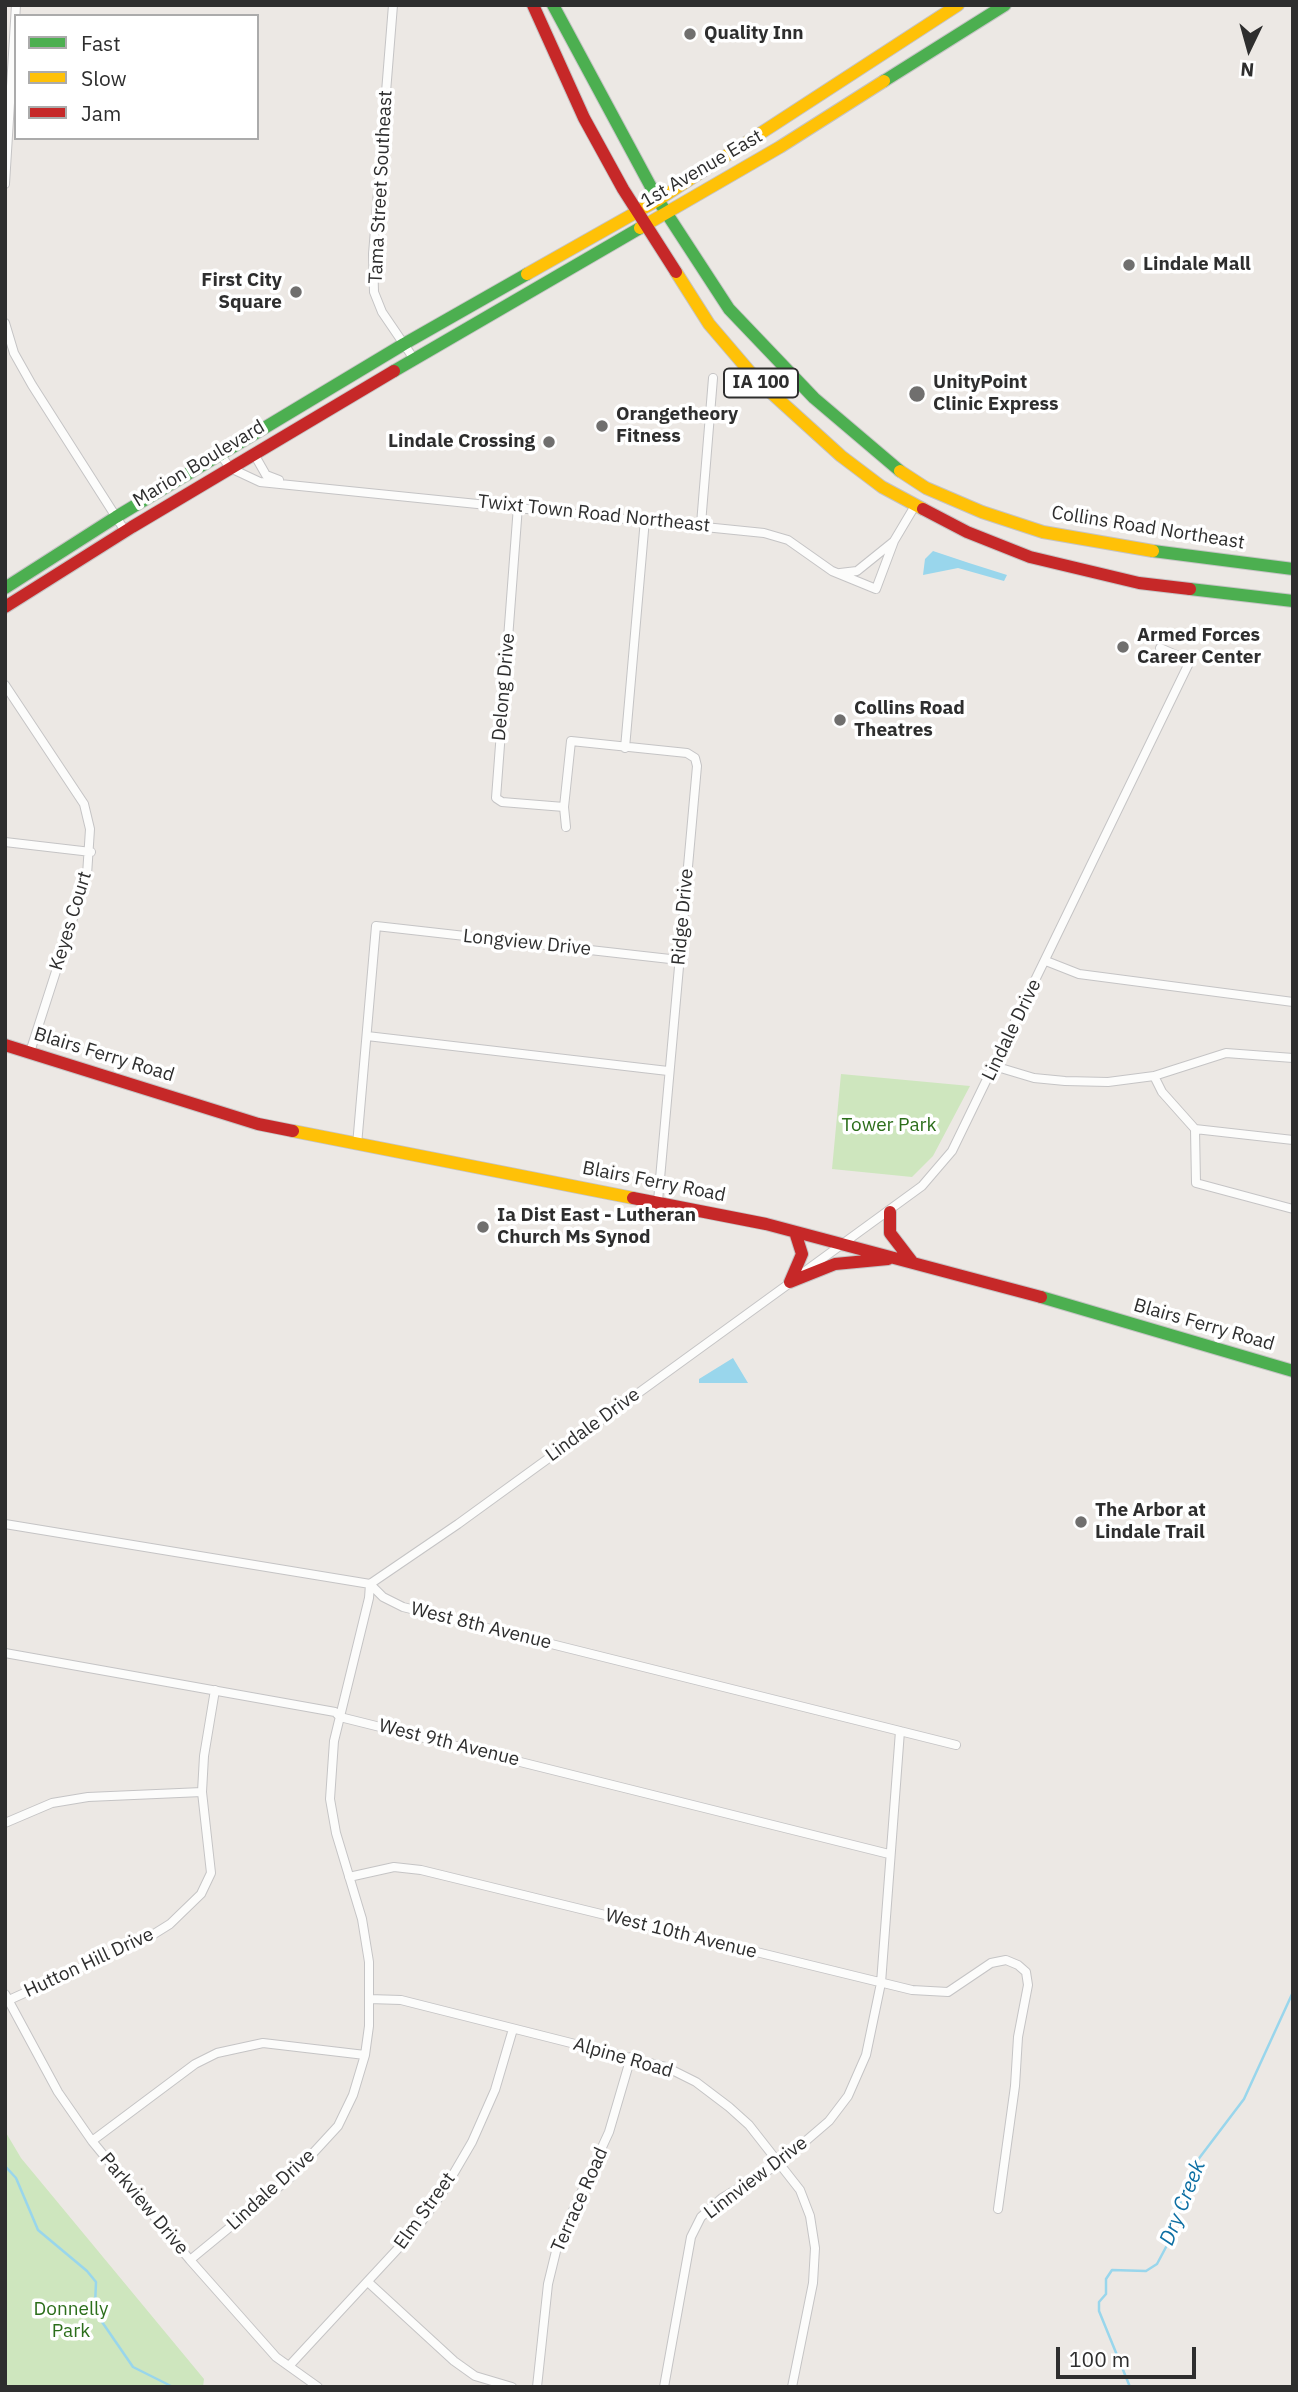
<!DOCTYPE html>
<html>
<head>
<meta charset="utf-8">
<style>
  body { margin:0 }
  #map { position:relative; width:1298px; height:2392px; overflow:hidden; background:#ece8e4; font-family:"IBM Plex Sans",sans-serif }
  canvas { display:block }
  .frame { position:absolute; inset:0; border:7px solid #2e2e2e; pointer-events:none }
  .legend { position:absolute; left:14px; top:14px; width:245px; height:126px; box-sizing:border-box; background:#fff; border:2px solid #ababab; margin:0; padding:9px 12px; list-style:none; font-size:21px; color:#2e2e2e }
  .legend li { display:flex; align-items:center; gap:14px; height:35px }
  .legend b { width:35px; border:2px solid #ababab }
  .north { position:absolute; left:1214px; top:14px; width:70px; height:70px; -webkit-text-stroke:5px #fff; paint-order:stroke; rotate:185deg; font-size:19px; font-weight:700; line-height:28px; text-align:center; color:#2e2e2e }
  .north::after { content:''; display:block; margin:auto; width:24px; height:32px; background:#2e2e2e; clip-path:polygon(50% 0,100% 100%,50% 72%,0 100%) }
  .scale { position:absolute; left:1056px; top:2347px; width:140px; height:32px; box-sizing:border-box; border:4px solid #2e2e2e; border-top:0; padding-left:9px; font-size:21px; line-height:24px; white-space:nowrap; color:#2e2e2e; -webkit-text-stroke:5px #fff; paint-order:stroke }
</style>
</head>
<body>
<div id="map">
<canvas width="1298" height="2392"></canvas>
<div class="frame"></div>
<ul class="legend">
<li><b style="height:9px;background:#4caf50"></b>Fast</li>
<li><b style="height:9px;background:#ffc107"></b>Slow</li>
<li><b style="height:9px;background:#c62828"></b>Jam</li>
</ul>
<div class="north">N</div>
<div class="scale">100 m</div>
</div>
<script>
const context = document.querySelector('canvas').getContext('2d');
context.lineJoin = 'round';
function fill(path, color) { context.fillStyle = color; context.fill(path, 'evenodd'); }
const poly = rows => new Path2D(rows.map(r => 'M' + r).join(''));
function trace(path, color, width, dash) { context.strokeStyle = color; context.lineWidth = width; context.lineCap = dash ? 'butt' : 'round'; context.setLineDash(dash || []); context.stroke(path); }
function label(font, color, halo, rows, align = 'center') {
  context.font = font + ' "IBM Plex Sans",sans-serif'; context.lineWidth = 7; context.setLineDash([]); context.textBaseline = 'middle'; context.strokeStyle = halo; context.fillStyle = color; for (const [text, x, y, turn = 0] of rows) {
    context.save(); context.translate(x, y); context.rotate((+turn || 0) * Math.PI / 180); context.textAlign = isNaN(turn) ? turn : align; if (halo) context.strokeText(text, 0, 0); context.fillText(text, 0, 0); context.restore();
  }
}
fill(poly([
  [841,1074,970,1086,933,1156,912,1177,832,1169],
  [5,2131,21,2158,204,2379,203,2387,5,2387]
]), '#cee6be');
fill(poly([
  [933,551,969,563,1007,575,1004,581,958,568,923,575,925,559],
  [733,1358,748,1383,699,1383,699,1379]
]), '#99d6ec');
trace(poly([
  [5,2166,16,2178,38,2230,87,2271,96,2282,95,2306,100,2319,133,2367,173,2387],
  [1130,2387,1099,2311,1099,2302,1106,2294,1106,2279,1112,2270,1146,2271,1157,2264,1174,2232,1183,2191,1197,2161,1244,2099,1293,1992]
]), '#99d6ec', 2.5);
const street = poly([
  [393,5,373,254,374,292,382,312,414,359],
  [5,184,16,5],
  [5,323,14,353,32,385,125,531],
  [254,454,266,475,279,480],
  [221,455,230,468,260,482,764,533,788,540,832,571,876,589,894,541,916,504],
  [518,506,496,798,502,802,564,807],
  [701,524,713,378],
  [840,573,857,571,893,542],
  [5,685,84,804,90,829,87,875,30,1052],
  [625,748,645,519],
  [566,827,564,807,571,741,687,753,695,758,697,766,658,1201],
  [5,842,91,852],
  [1046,961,1079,974,1293,1002],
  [367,1036,668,1071],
  [994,1066,1034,1078,1065,1081,1108,1082,1154,1076,1162,1092,1195,1129,1196,1183,1293,1209],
  [1154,1076,1226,1053,1293,1058],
  [1195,1129,1293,1140],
  [357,1145,376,926,679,960],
  [804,1272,922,1186,952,1151,1190,661,1160,648],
  [5,1524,370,1584,383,1597,403,1607,956,1745],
  [370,1584,458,1524,794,1280],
  [5,1653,335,1712,340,1717,889,1854],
  [5,1823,52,1803,88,1797,202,1792],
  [349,1877,394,1867,421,1870,912,1990,948,1992,991,1963,1006,1960,1018,1965,1026,1972,1028,1985,1018,2037,1015,2086,998,2209],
  [5,1994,58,2092,92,2141,190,2260,276,2357,318,2387],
  [369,1999,401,2000,666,2067,696,2082,729,2107,749,2125,800,2190,810,2216,815,2248,813,2283,792,2387],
  [9,2000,154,1934,170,1924,201,1894,211,1873,202,1792,204,1756,215,1690],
  [92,2141,195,2064,217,2053,263,2043,365,2055],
  [190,2260,291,2177,338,2126,353,2095,365,2055,369,2026,369,1962,362,1919,336,1833,330,1799,334,1741,369,1598,370,1584],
  [368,2282,454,2361,475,2376,512,2387],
  [290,2365,417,2228,444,2190,472,2142,495,2090,513,2029],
  [537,2387,548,2284,558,2243,609,2132,631,2057],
  [664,2387,691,2237,701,2217,722,2198,779,2164,829,2121,848,2096,866,2055,881,1983,900,1731]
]);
const fast = poly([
  [553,5,658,200,729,309,814,398,900,471],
  [884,81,1005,5],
  [394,371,640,228],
  [1153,551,1293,569],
  [5,588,116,517,404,344,527,274],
  [1190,589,1293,601],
  [1041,1297,1293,1371]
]);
const slow = poly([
  [640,228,780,147,884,81],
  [676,272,709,324,756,379,841,456,882,487,923,509],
  [527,274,658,200,958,5],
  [900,471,926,488,982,512,1043,532,1153,551],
  [293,1131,633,1198]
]);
const jam = poly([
  [533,5,584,118,623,189,676,272],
  [923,509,967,532,1030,557,1139,583,1190,589],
  [5,607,132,527,394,371],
  [5,1045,258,1124,293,1131],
  [633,1198,766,1224,1041,1297],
  [890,1212,890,1233,913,1263],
  [790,1282,835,1264,888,1259],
  [790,1282,802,1254,795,1232]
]);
trace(street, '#c5c4c5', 10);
trace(fast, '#c5c4c5', 14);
trace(slow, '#c5c4c5', 14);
trace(jam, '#c5c4c5', 14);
trace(street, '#fcfcfb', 8);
trace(fast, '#4caf50', 12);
trace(slow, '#ffc107', 12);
trace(jam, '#c62828', 12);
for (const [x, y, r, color] of [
  [690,34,7,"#706f6e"],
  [1129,265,7,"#706f6e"],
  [296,292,7,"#706f6e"],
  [917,394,9,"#706f6e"],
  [602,426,7,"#706f6e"],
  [549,442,7,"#706f6e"],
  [1123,647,7,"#706f6e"],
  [840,720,7,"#706f6e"],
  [483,1227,7,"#706f6e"],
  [1081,1522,7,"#706f6e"]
]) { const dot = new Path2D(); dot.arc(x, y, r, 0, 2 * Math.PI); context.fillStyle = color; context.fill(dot); trace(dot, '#fff', 2.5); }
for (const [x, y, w] of [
  [761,383,74]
]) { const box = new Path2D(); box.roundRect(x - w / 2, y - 14.5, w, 29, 5); context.fillStyle = '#fff'; context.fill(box); trace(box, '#2e2e2e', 2); }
label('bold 18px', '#2e2e2e', null, [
  ["IA 100",761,383]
]);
label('bold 19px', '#2e2e2e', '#fff', [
  ["Quality Inn",704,34],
  ["Lindale Mall",1143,265],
  ["First City",282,281,"right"],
  ["Square",282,303,"right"],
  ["UnityPoint",933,383],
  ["Clinic Express",933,405],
  ["Orangetheory",616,415],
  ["Fitness",616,437],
  ["Lindale Crossing",535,442,"right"],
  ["Armed Forces",1137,636],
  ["Career Center",1137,658],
  ["Collins Road",854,709],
  ["Theatres",854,731],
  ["Ia Dist East - Lutheran",497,1216],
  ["Church Ms Synod",497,1238],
  ["The Arbor at",1095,1511],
  ["Lindale Trail",1095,1533]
], 'left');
label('19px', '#2e2e2e', '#fff', [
  ["1st Avenue East",702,169,-30],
  ["Tama Street Southeast",381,187,-87],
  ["Marion Boulevard",199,464,-31],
  ["Twixt Town Road Northeast",594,514,6],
  ["Collins Road Northeast",1148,528,9],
  ["Delong Drive",504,687,-85],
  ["Ridge Drive",683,917,-85],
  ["Keyes Court",71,921,-73],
  ["Longview Drive",527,943,6],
  ["Lindale Drive",1012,1030,-64],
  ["Blairs Ferry Road",104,1055,17],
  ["Blairs Ferry Road",654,1182,11],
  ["Blairs Ferry Road",1204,1325,16],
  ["Lindale Drive",593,1425,-36],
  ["West 8th Avenue",481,1626,14],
  ["West 9th Avenue",449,1743,14],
  ["West 10th Avenue",681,1934,14],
  ["Hutton Hill Drive",89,1963,-25],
  ["Alpine Road",623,2058,16],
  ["Linnview Drive",756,2178,-37],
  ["Lindale Drive",271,2190,-42],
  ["Terrace Road",580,2200,-66],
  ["Parkview Drive",144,2204,50],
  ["Elm Street",425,2211,-54]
]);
label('19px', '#2c6e1b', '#fff', [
  ["Tower Park",889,1126],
  ["Donnelly",71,2310],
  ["Park",71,2332]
]);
label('italic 21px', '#0d6fa3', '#fff', [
  ["Dry Creek",1183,2203,-68]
]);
</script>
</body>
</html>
